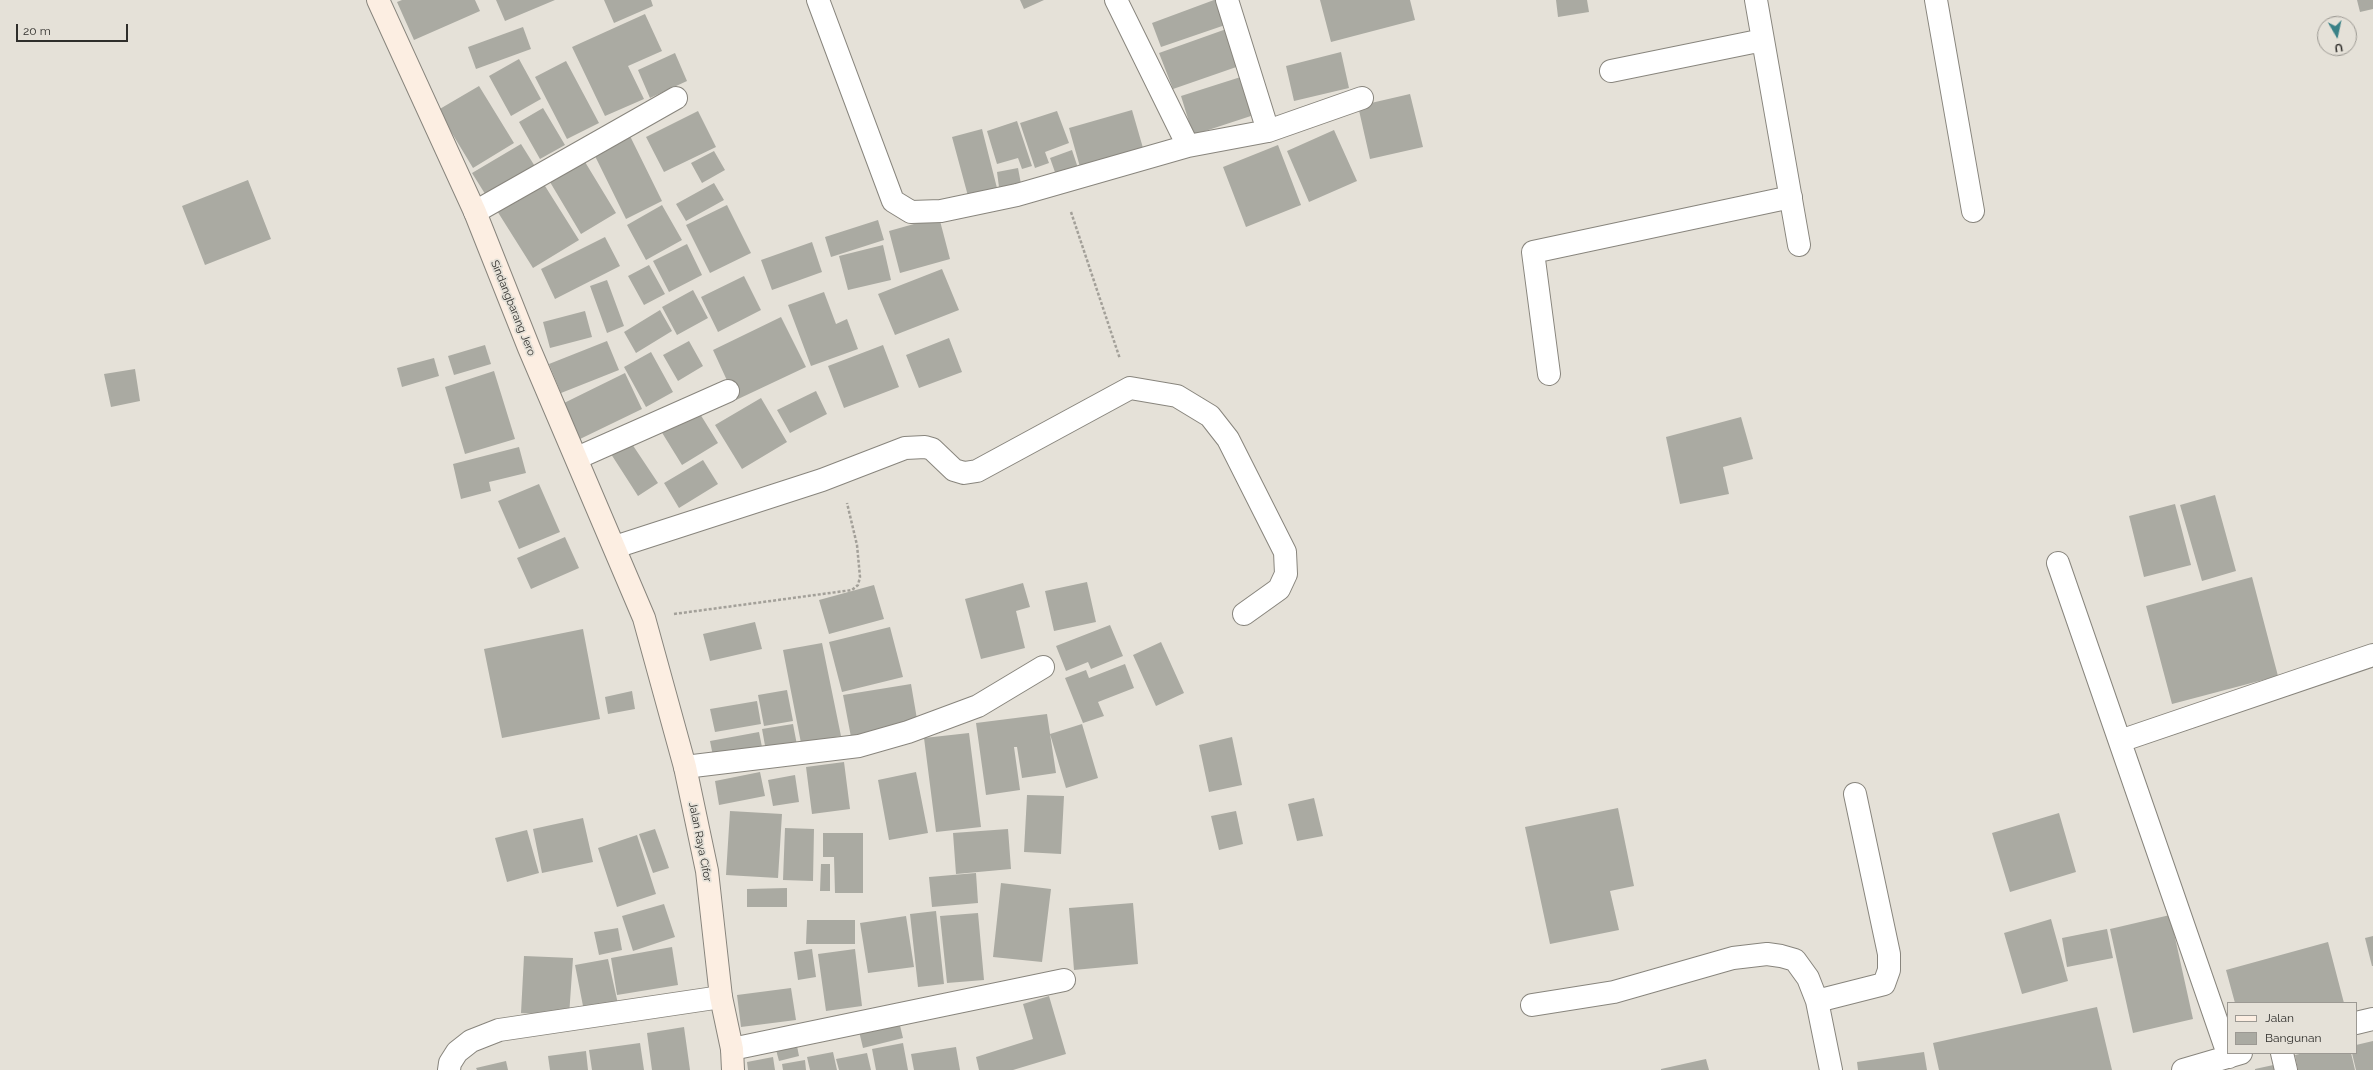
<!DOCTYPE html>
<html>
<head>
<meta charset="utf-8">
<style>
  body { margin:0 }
  #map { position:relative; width:2373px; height:1070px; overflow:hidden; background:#e5e1d8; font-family:Raleway,sans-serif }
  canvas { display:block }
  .legend { position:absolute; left:2227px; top:1002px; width:130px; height:52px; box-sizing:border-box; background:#e5e1d8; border:1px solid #9c9993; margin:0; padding:5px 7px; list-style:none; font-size:12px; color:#2f2e2b }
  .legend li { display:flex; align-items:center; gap:8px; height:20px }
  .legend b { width:20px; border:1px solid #9c9993 }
  .north { position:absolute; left:2317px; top:16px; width:40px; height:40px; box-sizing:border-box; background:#e5e1d8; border:1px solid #9c9993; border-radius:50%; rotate:171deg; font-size:11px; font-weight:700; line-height:16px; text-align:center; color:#2f2e2b }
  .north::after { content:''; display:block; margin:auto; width:14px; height:18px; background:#398187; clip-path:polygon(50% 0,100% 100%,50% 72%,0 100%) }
  .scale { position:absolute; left:16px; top:24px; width:112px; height:18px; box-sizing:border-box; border:2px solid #2f2e2b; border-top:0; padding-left:5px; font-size:12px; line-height:14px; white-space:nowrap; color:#2f2e2b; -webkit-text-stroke:3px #e5e1d8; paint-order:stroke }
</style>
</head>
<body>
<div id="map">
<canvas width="2373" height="1070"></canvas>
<ul class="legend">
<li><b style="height:5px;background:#fceee2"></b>Jalan</li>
<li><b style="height:11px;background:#aaaaa2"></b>Bangunan</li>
</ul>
<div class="north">U</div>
<div class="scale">20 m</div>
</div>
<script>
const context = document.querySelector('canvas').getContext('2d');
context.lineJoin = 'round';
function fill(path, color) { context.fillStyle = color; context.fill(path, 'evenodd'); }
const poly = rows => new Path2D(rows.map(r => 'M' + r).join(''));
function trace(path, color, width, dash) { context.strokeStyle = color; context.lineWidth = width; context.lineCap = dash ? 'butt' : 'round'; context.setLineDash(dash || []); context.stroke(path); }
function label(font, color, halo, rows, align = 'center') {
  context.font = font + ' Raleway,sans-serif'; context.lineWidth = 3.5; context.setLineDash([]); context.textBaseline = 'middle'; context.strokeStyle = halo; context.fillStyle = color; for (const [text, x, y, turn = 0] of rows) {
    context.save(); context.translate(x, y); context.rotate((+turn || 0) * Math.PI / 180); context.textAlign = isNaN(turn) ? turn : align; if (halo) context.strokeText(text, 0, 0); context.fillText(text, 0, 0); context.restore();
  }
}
fill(poly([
  [402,0,475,0,480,11,414,40,397,2],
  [496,0,555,0,505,21],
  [604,0,651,0,653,6,614,23],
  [1020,0,1044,0,1024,9],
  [1214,0,1223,0,1231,23,1161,47,1152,23],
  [1320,0,1410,0,1415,20,1331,42],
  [1556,0,1587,0,1589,12,1558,17],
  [2357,0,2373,0,2373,9,2360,12],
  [645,14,662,51,628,66,644,99,605,116,572,47],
  [523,27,531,49,476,69,468,47],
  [1232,27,1245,64,1173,89,1159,53],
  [1341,52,1349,88,1294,101,1286,66],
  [675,53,687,81,650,98,638,70],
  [519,59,541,99,511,116,489,76],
  [566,61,599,123,567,139,535,77],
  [1247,75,1260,113,1193,135,1181,96],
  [479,86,514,143,473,168,438,110],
  [1410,94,1423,147,1370,159,1358,106],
  [543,108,565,145,540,159,519,122],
  [1132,110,1143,148,1080,167,1069,128],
  [698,111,716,147,664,172,646,137],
  [1057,111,1069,143,1045,152,1049,163,1035,168,1020,123],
  [1017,121,1032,166,1022,169,1018,158,997,164,987,131],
  [982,129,997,188,968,196,952,137],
  [1334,130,1357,181,1309,202,1287,151],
  [630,136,662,201,626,219,594,154],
  [521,144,536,168,487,197,472,173],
  [1278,145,1301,205,1246,227,1223,167],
  [1072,150,1078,168,1056,175,1050,158],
  [714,151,725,170,702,183,691,163],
  [582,157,616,213,581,234,547,177],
  [1018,168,1021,184,999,187,997,172],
  [540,178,579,240,533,268,494,206],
  [248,180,271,239,205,265,182,206],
  [714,183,724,200,686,221,676,204],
  [662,205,682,240,646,260,627,225],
  [727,205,751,253,710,273,686,225],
  [939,217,950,259,900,273,889,231],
  [878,220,884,240,831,257,825,237],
  [605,237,620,266,555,299,541,269],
  [812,242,822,272,772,290,761,260],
  [687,244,702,275,669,292,653,261],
  [883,245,891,280,848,290,839,256],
  [649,265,665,294,644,305,628,276],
  [942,269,959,310,895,335,878,294],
  [744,276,761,310,718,332,701,297],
  [607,280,624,326,607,333,590,286],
  [693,290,708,318,677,335,662,307],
  [824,292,836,324,847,319,858,349,811,366,788,305],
  [660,310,672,331,636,353,624,332],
  [585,311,592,337,550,348,543,322],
  [781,317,806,367,736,400,713,350],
  [949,338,962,372,919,388,906,355],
  [607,341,619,370,561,393,549,364],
  [689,341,703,366,678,381,663,355],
  [485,345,491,364,454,375,448,356],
  [883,345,899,387,844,408,828,366],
  [651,352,673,392,646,407,624,367],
  [434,358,439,376,402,387,397,368],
  [135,369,140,401,111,407,104,374],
  [494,371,515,439,465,454,445,387],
  [625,373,642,409,580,439,562,404],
  [816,391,827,414,790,433,777,410],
  [761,398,787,442,742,469,715,425],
  [697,409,718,443,682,465,661,431],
  [1741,417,1753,459,1723,467,1729,494,1680,504,1666,437],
  [630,441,658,483,638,496,611,454],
  [519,447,526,473,489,482,491,491,461,499,453,464],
  [703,460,718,484,679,508,664,483],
  [539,484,560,532,519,549,498,501],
  [2215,495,2236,571,2202,581,2180,505],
  [2175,504,2191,565,2144,577,2129,516],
  [565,537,579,568,531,589,517,558],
  [2252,577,2278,676,2172,704,2146,606],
  [1087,582,1096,622,1054,631,1045,591],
  [1023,583,1030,607,1016,611,1025,648,981,659,965,599],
  [874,585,884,619,829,634,819,600],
  [755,622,762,649,710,661,703,634],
  [1110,625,1123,656,1091,669,1088,662,1066,671,1056,646],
  [890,627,903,677,842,692,829,642],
  [583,629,600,719,502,738,484,649],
  [1161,642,1184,693,1156,706,1133,655],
  [822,643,841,736,801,743,783,650],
  [1125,664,1134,688,1098,702,1104,716,1083,723,1065,678,1086,670,1089,678],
  [911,684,918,725,851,737,843,695],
  [787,690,793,721,764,726,758,695],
  [632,691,635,709,608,714,605,697],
  [757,701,761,724,715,732,710,709],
  [1047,714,1056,773,1022,778,1017,747,1014,747,1020,790,986,795,976,723],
  [793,724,797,745,766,751,762,729],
  [1082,724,1098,778,1066,788,1050,734],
  [759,732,763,752,714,761,710,741],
  [969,733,981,827,936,832,924,738],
  [1232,737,1242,785,1209,792,1199,745],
  [844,762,850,809,812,814,806,767],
  [760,772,765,796,719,805,715,781],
  [916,772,928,833,889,840,878,780],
  [795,775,799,802,773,806,768,780],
  [1027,795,1064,796,1061,854,1024,852],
  [1314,798,1323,836,1297,841,1288,804],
  [1618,808,1634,886,1610,891,1619,930,1550,944,1525,827],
  [730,811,782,814,778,878,726,875],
  [1236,811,1243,844,1219,850,1211,816],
  [2059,813,2076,872,2010,892,1992,833],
  [583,818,593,862,542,873,533,829],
  [785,828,814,829,813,881,783,880],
  [655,829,669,868,653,873,639,834],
  [1008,829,1011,869,956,874,953,833],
  [527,830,539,873,507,882,495,838],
  [823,833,863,833,863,893,835,893,834,857,823,857],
  [637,835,656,894,617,907,598,848],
  [821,864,830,864,830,891,820,891],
  [976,873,978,903,932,907,929,877],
  [1001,883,1051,889,1042,962,993,957],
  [787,888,787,907,747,907,747,889],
  [1133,903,1138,964,1074,970,1069,908],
  [664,904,675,937,633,951,622,916],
  [936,911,944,984,918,987,910,914],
  [978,913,984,980,947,983,940,916],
  [2170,915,2193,1019,2133,1033,2110,929],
  [906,916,914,967,868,973,860,923],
  [2051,919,2068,981,2022,994,2004,933],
  [807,920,855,920,855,944,806,944],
  [618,928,622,950,599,955,594,932],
  [2107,929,2113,958,2067,967,2062,938],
  [2373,936,2373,966,2372,966,2365,938],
  [2328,942,2344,1003,2235,1003,2226,970],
  [672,947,678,985,617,995,611,958],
  [812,949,816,977,798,980,794,952],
  [855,949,862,1006,826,1011,818,954],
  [524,956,573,958,569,1016,521,1013],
  [608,959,618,1004,584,1011,575,965],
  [791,988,796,1020,741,1027,737,995],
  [1049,996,1066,1054,1013,1070,979,1070,976,1057,1033,1039,1023,1004],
  [2097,1007,2112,1070,1939,1070,1933,1043],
  [898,1017,903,1038,863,1048,858,1027],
  [684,1027,690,1070,652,1070,647,1033],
  [796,1041,799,1056,779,1061,775,1046],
  [2373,1041,2373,1070,2356,1070,2352,1053,2356,1053,2356,1045],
  [640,1043,644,1070,592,1070,589,1050],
  [903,1043,908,1070,876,1070,872,1049],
  [956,1047,960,1070,914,1070,911,1054],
  [586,1051,588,1070,550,1070,548,1056],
  [833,1052,837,1070,810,1070,807,1057],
  [1924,1052,1927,1070,1858,1070,1857,1062],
  [867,1053,871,1070,839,1070,836,1059],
  [2304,1053,2351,1053,2355,1070,2298,1070,2295,1055],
  [773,1057,775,1070,748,1070,747,1062],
  [1706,1059,1709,1070,1661,1070,1661,1069],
  [805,1060,806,1070,783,1070,782,1064],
  [506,1061,508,1070,477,1070,476,1068],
  [2278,1064,2279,1070,2255,1070,2255,1069]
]), '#aaaaa2');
const street = poly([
  [818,0,893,201,911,212,941,211,1017,195,1188,146],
  [1116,0,1188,146,1268,131,1362,98],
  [1227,0,1268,131],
  [1756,0,1799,245],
  [1936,0,1973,211],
  [1611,71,1763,40],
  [475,212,676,98],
  [1549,374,1533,252,1791,197],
  [577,458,728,391],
  [615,547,822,480,905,448,925,447,932,449,954,470,964,473,977,471,1130,388,1177,396,1210,416,1228,439,1285,552,1286,574,1279,589,1244,614],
  [2058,563,2229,1057],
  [2120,741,2373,655],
  [685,767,859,746,908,732,978,706,1043,667],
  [1817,1001,1884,984,1889,970,1889,954,1855,794],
  [1532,1005,1614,992,1733,958,1767,954,1781,956,1795,960,1808,978,1817,1001,1831,1070],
  [2356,1023,2373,1019],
  [732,1049,1064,980],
  [2282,1053,2286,1070],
  [449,1070,450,1063,457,1052,471,1041,499,1030,721,997],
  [2183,1070,2241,1053]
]);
const secondary = poly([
  [378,0,475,212,529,348,644,618,685,767,707,871,721,997,732,1049,733,1070]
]);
trace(street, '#88857d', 24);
trace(secondary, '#88857d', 24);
trace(poly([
  [1071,212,1120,359],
  [674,614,852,590,858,585,860,577,857,545,847,503]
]), '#a3a099', 2.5, [3, 2]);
trace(street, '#fff', 22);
trace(secondary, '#fceee2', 22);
label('11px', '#2f2e2b', '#e5e1d8', [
  ["Sindangbarang Jero",513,308,68],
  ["Jalan Raya Cifor",700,842,79]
]);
</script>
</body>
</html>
